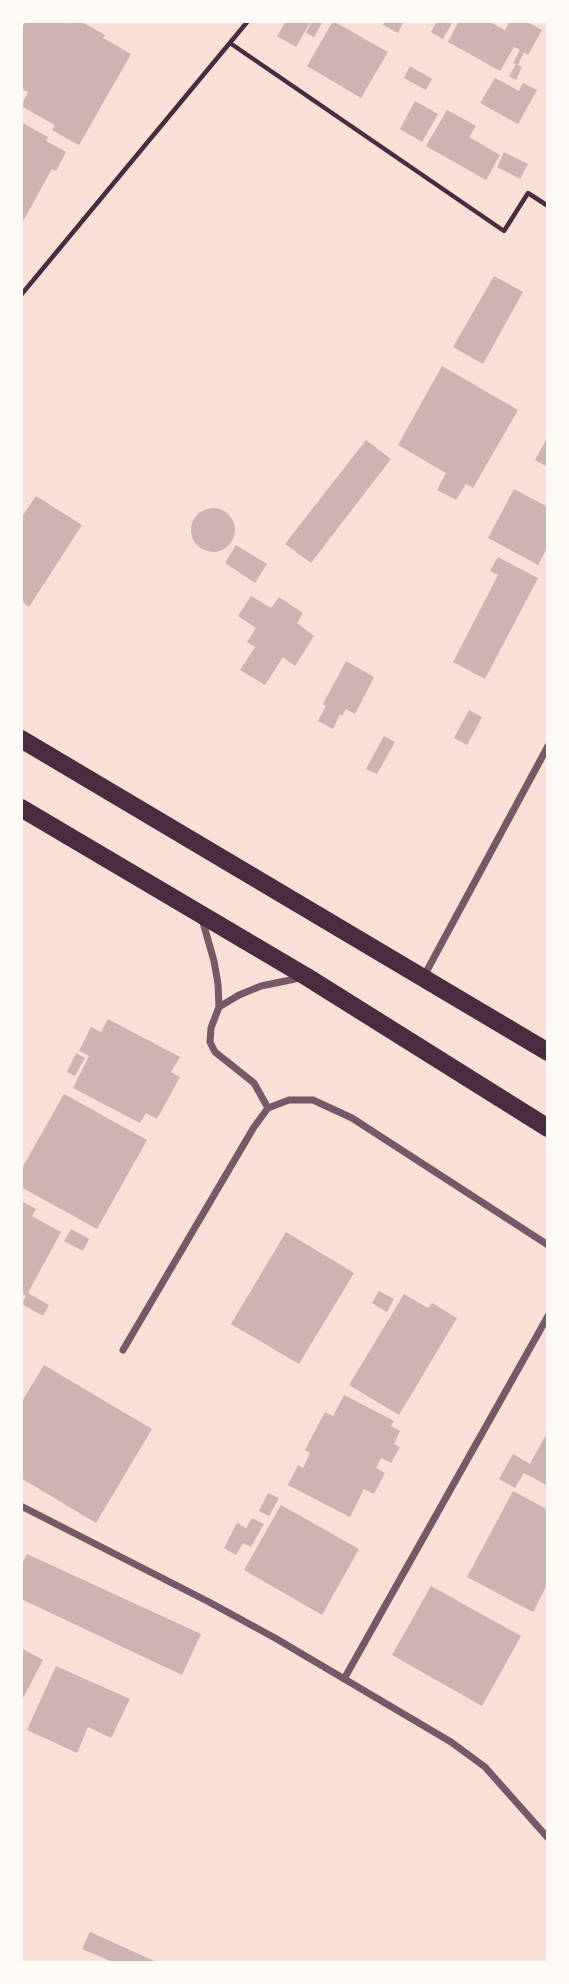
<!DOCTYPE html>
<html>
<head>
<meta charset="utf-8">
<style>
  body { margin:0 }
  #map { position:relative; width:569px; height:1984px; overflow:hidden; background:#f7e1d7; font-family:Lora,serif }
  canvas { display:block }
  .frame { position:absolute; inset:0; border:23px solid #fffaf5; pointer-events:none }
</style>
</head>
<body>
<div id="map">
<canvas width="569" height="1984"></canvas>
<div class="frame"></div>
</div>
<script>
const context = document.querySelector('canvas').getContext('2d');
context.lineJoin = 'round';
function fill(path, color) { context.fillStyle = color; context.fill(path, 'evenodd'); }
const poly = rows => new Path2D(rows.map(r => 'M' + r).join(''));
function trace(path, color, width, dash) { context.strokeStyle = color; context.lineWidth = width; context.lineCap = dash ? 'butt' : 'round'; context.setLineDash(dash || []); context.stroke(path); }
fill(poly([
  [26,21,63,21,68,24,70,21,80,21,105,35,103,38,131,54,79,145,52,130,55,125,21,106,28,92,21,89,21,29],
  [286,21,311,21,296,47,277,36],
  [312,21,323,21,314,37,306,33],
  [333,21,388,52,361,98,307,66],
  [385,21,404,21,398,33,383,25],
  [437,21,453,21,443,39,431,32],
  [459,21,488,21,505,30,510,21,525,21,542,30,528,55,524,52,518,65,522,67,516,80,509,76,516,64,513,63,520,50,514,47,500,71,448,42],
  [410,66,432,79,426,90,404,78],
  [495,78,519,91,523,83,537,90,518,124,480,103],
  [415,101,438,114,422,142,400,129],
  [447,110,476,126,469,137,500,155,486,180,426,146],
  [21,122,48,137,46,141,66,152,56,171,52,169,21,225],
  [504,152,528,164,520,179,497,167],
  [494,276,523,292,483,364,453,347],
  [442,366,518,410,473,488,466,484,456,500,437,490,446,473,398,445],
  [548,436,548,467,535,460],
  [366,440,391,459,311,563,285,544],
  [514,489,548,507,548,546,538,565,488,538],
  [36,496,82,525,29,607,21,601,21,518],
  '191 530a22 22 0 1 1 44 0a22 22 0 1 1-44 0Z',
  [236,545,267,564,255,583,225,563],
  [498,557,538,578,485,679,453,662,498,575,490,571],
  [251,596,271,608,279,597,303,613,297,623,314,636,295,666,283,657,265,685,240,670,255,647,247,642,256,628,238,616],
  [346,661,374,677,355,714,346,709,342,716,340,714,333,729,318,721,326,706,323,704],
  [469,710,482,717,467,745,454,738],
  [384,736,395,742,377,774,366,769],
  [108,1019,180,1057,171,1072,180,1077,157,1119,146,1113,140,1123,73,1088,89,1056,79,1051,91,1027,101,1032],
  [76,1053,85,1058,75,1076,67,1072],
  [64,1094,147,1140,97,1229,21,1187,21,1170],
  [21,1201,36,1209,32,1216,61,1232,28,1293,49,1305,43,1316,22,1304,26,1296,21,1293],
  [71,1229,89,1239,83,1251,64,1241],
  [286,1232,354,1273,299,1364,231,1324],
  [379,1291,394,1299,387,1312,372,1303],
  [404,1294,428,1308,432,1303,457,1318,399,1415,349,1385],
  [44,1365,152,1429,96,1523,21,1478,21,1403],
  [344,1395,394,1421,391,1426,400,1431,394,1444,400,1447,391,1463,381,1458,376,1468,385,1473,374,1494,364,1489,350,1517,288,1485,298,1465,303,1468,310,1453,305,1450,325,1412,333,1416],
  [548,1431,548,1486,524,1473,515,1488,499,1479,513,1454,530,1464],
  [513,1491,548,1510,548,1583,533,1612,467,1577],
  [268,1493,279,1498,269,1516,259,1511],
  [281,1505,359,1549,322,1615,244,1570],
  [252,1518,264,1524,251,1547,243,1543,236,1555,224,1548,237,1523,246,1528],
  [27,1554,201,1634,182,1675,21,1599,21,1563,22,1564],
  [431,1586,521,1636,482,1706,392,1655],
  [21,1648,43,1660,21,1702],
  [56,1666,130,1699,111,1738,88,1727,77,1753,27,1730],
  [90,1932,159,1963,115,1963,82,1949]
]), '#ccb4b1');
trace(poly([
  [230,43,504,231,528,193,548,206],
  [21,295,248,21]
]), '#4a2c40', 4.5);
trace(poly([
  [202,919,214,961,218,984,219,1007,211,1028,210,1042,215,1052,254,1083,268,1108],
  [424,976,548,746],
  [219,1007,239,995,261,986,300,978],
  [123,1350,254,1127,268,1108,289,1100,313,1100,352,1118,548,1245],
  [21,1506,209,1602,275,1638,451,1742,485,1767,548,1838],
  [344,1679,548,1316]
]), '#755966', 7);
trace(poly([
  [21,739,548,1052],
  [21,808,307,977,548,1128]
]), '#4a2c40', 18);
</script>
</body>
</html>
